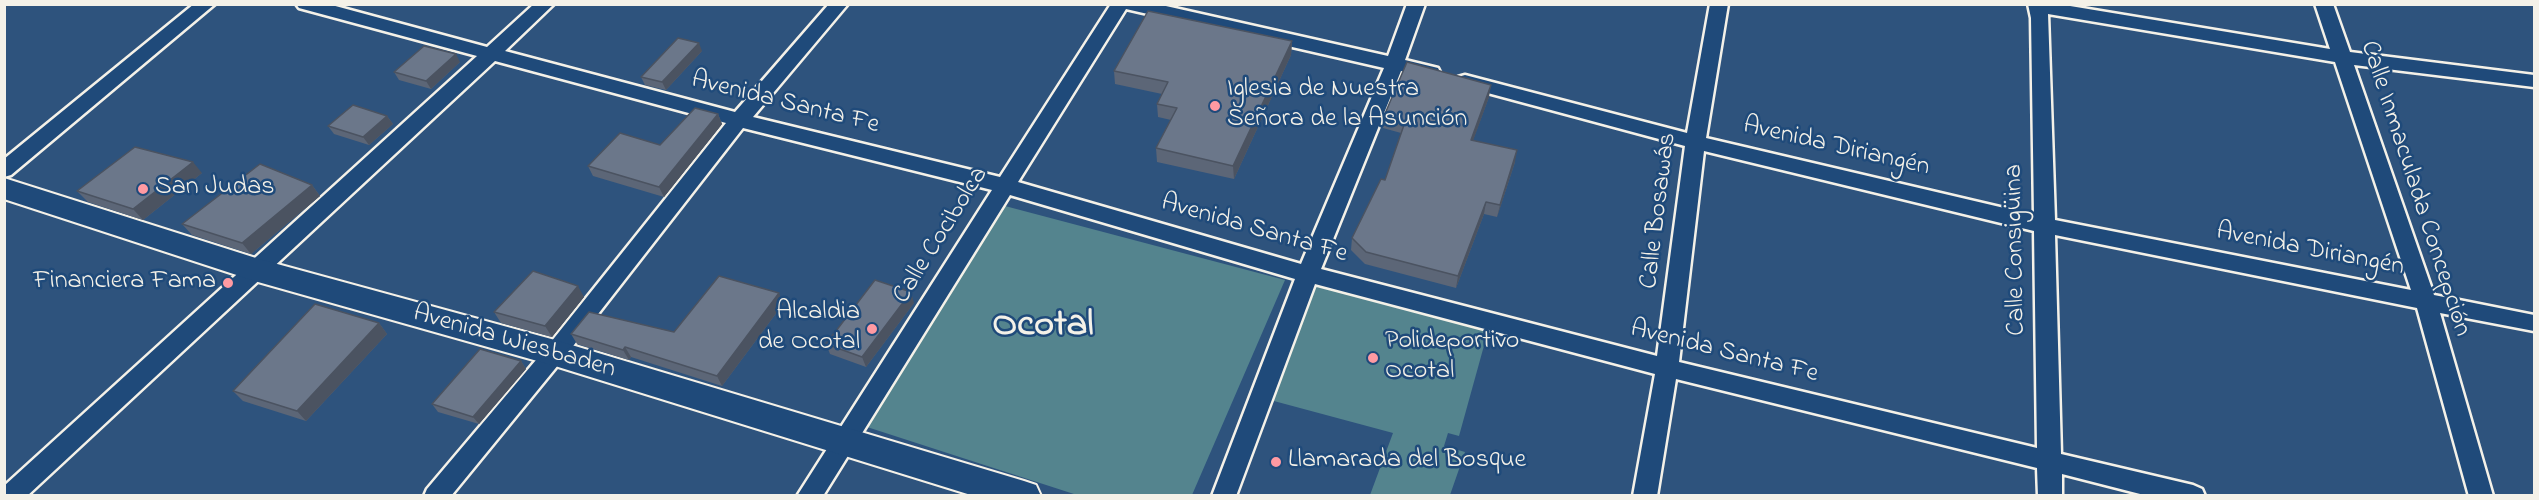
<!DOCTYPE html>
<html>
<head>
<meta charset="utf-8">
<style>
  body { margin:0 }
  #map { position:relative; width:2539px; height:500px; overflow:hidden; background:#2e537d; font-family:"Indie Flower",sans-serif }
  canvas { display:block }
  .frame { position:absolute; inset:0; border:6px solid #f4f1e8; pointer-events:none }
</style>
</head>
<body>
<div id="map">
<canvas width="2539" height="500"></canvas>
<div class="frame"></div>
</div>
<script>
const context = document.querySelector('canvas').getContext('2d');
context.lineJoin = 'round';
function fill(path, color) { context.fillStyle = color; context.fill(path, 'evenodd'); }
const poly = rows => new Path2D(rows.map(r => 'M' + r).join(''));
function trace(path, color, width, dash) { context.strokeStyle = color; context.lineWidth = width; context.lineCap = dash ? 'butt' : 'round'; context.setLineDash(dash || []); context.stroke(path); }
function label(font, color, halo, rows, align = 'center') {
  context.font = font + ' "Indie Flower",sans-serif'; context.lineWidth = 5; context.setLineDash([]); context.textBaseline = 'middle'; context.strokeStyle = halo; context.fillStyle = color; for (const [text, x, y, turn = 0] of rows) {
    context.save(); context.translate(x, y); context.rotate((+turn || 0) * Math.PI / 180); context.textAlign = isNaN(turn) ? turn : align; if (halo) context.strokeText(text, 0, 0); context.fillText(text, 0, 0); context.restore();
  }
}
fill(poly([
  [1005,206,1285,280,1192,495,1077,495,867,427],
  [1308,274,1490,324,1459,436,1448,433,1444,446,1465,452,1450,495,1370,495,1393,433,1259,397]
]), '#54848e');
const street = poly([
  [194,4,215,4,11,175,4,177,4,159,194,4],
  [296,4,328,4,487,47,534,4,554,4,505,51,735,112,829,4,848,4,753,117,1000,177,1111,4,1157,4,1388,56,1407,4,1425,4,1405,60,1438,68,1440,72,1438,76,1431,78,1401,71,1321,269,1657,356,1685,146,1458,85,1456,81,1458,77,1465,75,1687,133,1710,4,1728,4,1706,138,2034,215,2031,18,2028,4,2058,4,2330,49,2315,4,2333,4,2350,52,2534,75,2534,87,2354,65,2434,295,2534,315,2534,331,2440,313,2493,496,2469,496,2417,308,2055,235,2061,454,2193,485,2202,489,2205,496,2148,496,2062,474,2062,496,2038,496,2037,468,1676,379,1657,496,1633,496,1655,374,1315,284,1236,496,1212,496,1295,279,1010,195,823,496,797,496,992,190,743,128,563,359,451,496,424,496,427,489,547,347,726,123,495,61,27,496,4,496,4,486,477,56,299,8,296,4],
  [1126,9,1384,68,1301,264,1018,182,1126,9],
  [2048,14,2335,62,2411,290,2055,220,2048,14],
  [1704,151,2034,231,2037,448,1679,362,1704,151]
]);
const secondary = poly([
  [4,178,259,259,555,340,1024,481,1036,485,1041,496,974,496,555,366,258,282,4,199,4,178]
]);
trace(street, '#f4f1e8', 5);
trace(secondary, '#f4f1e8', 4);
fill(street, '#1f4a7a');
fill(secondary, '#1f4a7a');
fill(poly([
  [1292,41,1291,55,1234,179,1157,162,1156,148,1171,120,1158,117,1157,104,1162,94,1115,84,1114,71],
  [702,51,666,90,645,85,641,77],
  [460,62,431,89,399,80,394,72],
  [1489,97,1473,140,1515,162,1497,217,1484,214,1456,288,1365,264,1351,250,1352,238,1385,180,1401,133,1383,128,1384,116],
  [718,114,722,124,664,197,593,176,588,166,660,145],
  [387,116,393,124,369,145,334,134,328,126],
  [202,173,143,220,88,202,77,191],
  [312,185,320,196,251,254,192,235,182,224],
  [584,297,552,337,501,323,494,312],
  [914,303,866,367,830,354,826,344],
  [783,304,722,386,631,357,629,360,577,344,571,334,674,332],
  [379,323,387,334,306,421,243,401,233,391],
  [521,361,526,369,479,424,438,412,432,404]
]), '#5c6677');
fill(poly([
  [1292,41,1291,55,1234,179,1233,166],
  [699,43,702,51,666,90,662,82],
  [456,54,460,62,431,89,426,81],
  [1491,85,1489,97,1469,152,1471,140],
  [718,114,722,124,664,197,659,187],
  [387,116,393,124,369,145,363,137],
  [1517,150,1515,162,1497,217,1500,205],
  [193,162,202,173,143,220,133,209],
  [312,185,320,196,251,254,242,243],
  [1486,202,1484,214,1456,288,1458,276],
  [578,286,584,297,552,337,545,326],
  [911,292,914,303,866,367,862,357],
  [779,293,783,304,722,386,717,376],
  [379,323,387,334,306,421,297,411],
  [625,347,631,357,629,360,623,350],
  [521,361,526,369,479,424,473,417]
]), '#4b5361');
const building = poly([
  [1148,11,1292,41,1233,166,1156,148,1177,108,1157,104,1168,82,1114,71,1148,11],
  [678,38,699,43,662,82,641,77,678,38],
  [424,46,456,54,426,81,394,72,424,46],
  [1407,62,1491,85,1471,140,1517,150,1500,205,1486,202,1458,276,1366,252,1352,238,1381,179,1385,180,1405,122,1384,116,1407,62],
  [353,105,387,116,363,137,328,126,353,105],
  [695,108,718,114,659,187,588,166,620,133,660,145,695,108],
  [135,147,193,162,133,209,77,191,135,147],
  [260,164,312,185,242,243,182,224,260,164],
  [533,271,578,286,545,326,494,312,533,271],
  [719,276,779,293,717,376,625,347,623,350,571,334,589,312,674,332,719,276],
  [875,280,911,292,862,357,826,344,875,280],
  [315,304,379,323,297,411,233,391,315,304],
  [480,349,521,361,473,417,432,404,480,349]
]);
fill(building, '#6b778a');
trace(building, '#4b5361', 1.5);
for (const [x, y, r, color] of [
  [1215,106,6,"#ff9aa2"],
  [143,189,6,"#ff9aa2"],
  [228,283,6,"#ff9aa2"],
  [872,329,6,"#ff9aa2"],
  [1373,358,6,"#ff9aa2"],
  [1276,462,6,"#ff9aa2"]
]) { const dot = new Path2D(); dot.arc(x, y, r, 0, 2 * Math.PI); context.fillStyle = color; context.fill(dot); trace(dot, '#1f4a7a', 2); }
label('26px', '#f4f1e8', '#1f4a7a', [
  ["Iglesia de Nuestra",1227,91],
  ["Señora de la Asunción",1227,121],
  ["San Judas",155,189],
  ["Financiera Fama",216,283,"right"],
  ["Alcaldia",860,314,"right"],
  ["de Ocotal",860,344,"right"],
  ["Polideportivo",1385,343],
  ["Ocotal",1385,373],
  ["Llamarada del Bosque",1288,462]
], 'left');
label('26px', '#f4f1e8', '#1f4a7a', [
  ["Avenida Santa Fe",785,104,14],
  ["Avenida Diriangén",1836,148,13],
  ["Calle Inmaculada Concepción",2414,189,72],
  ["Calle Bosawás",1660,211,-83],
  ["Avenida Santa Fe",1254,230,16],
  ["Calle Cocibolca",942,236,-58],
  ["Calle Consigüina",2017,250,-91],
  ["Avenida Diriangén",2310,251,11],
  ["Avenida Wiesbaden",514,343,16],
  ["Avenida Santa Fe",1724,353,14]
]);
label('bold 38px', '#f4f1e8', '#1f4a7a', [
  ["Ocotal",1043,328]
]);
</script>
</body>
</html>
